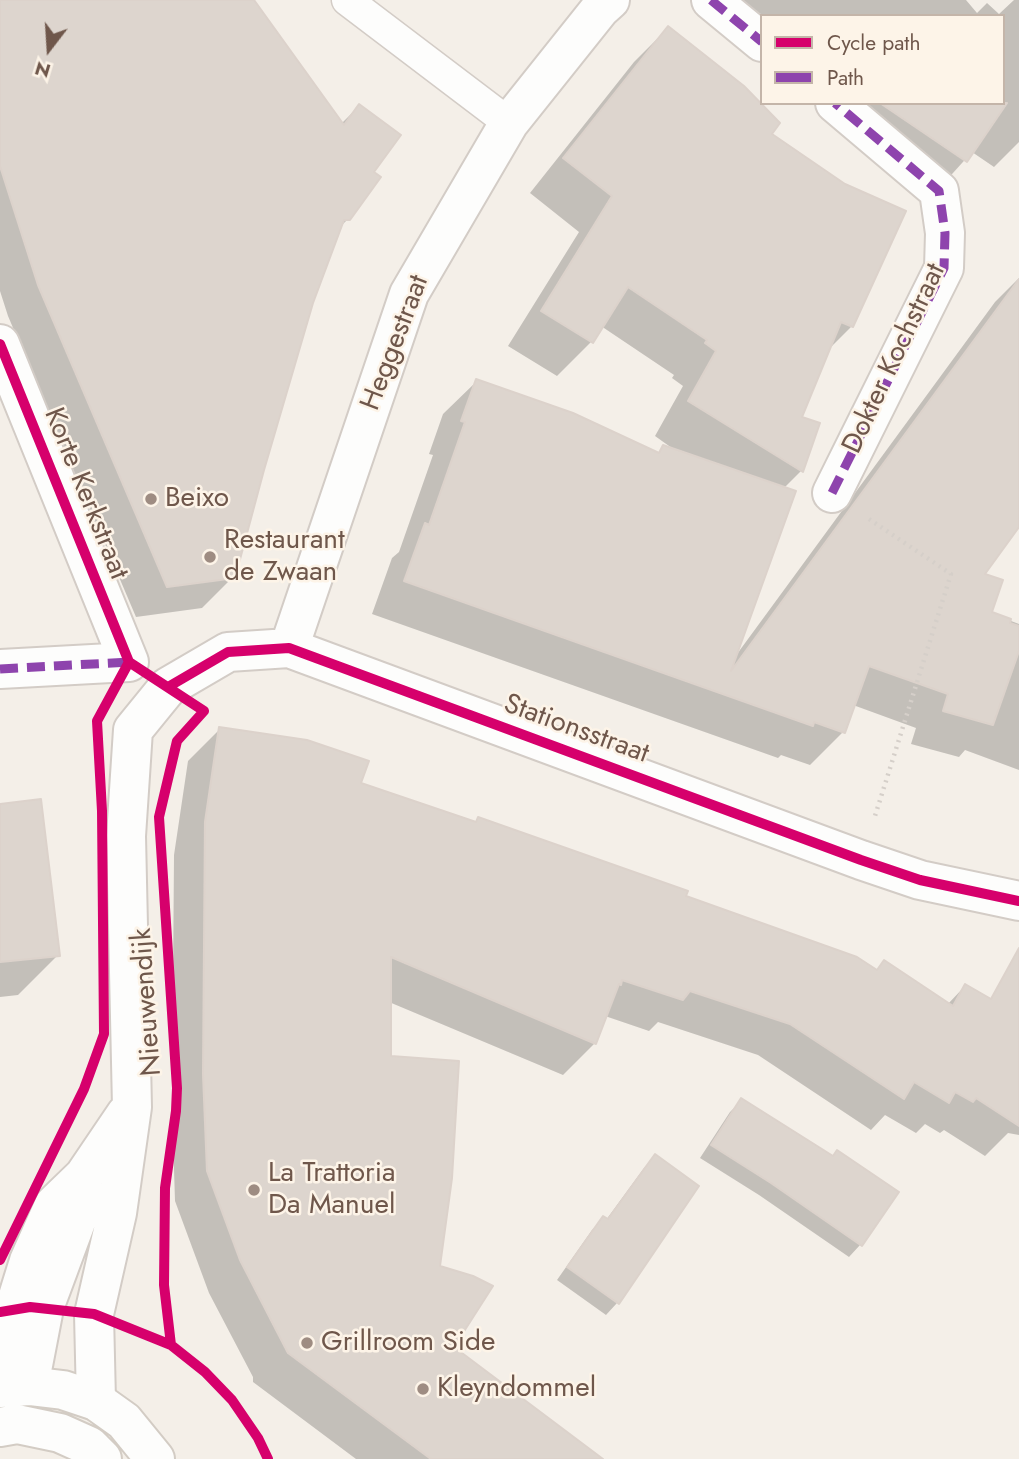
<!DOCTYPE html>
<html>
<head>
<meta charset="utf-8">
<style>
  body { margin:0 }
  #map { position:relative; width:1019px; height:1459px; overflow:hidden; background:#f4efe8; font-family:Jost,sans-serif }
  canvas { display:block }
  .legend { position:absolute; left:760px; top:14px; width:245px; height:91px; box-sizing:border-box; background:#fdf4e8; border:2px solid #c4b5a9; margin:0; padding:9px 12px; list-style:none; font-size:21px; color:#6f574b }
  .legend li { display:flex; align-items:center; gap:14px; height:35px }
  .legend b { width:35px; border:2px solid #c4b5a9 }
  .north { position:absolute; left:14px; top:14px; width:70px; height:70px; -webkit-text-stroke:5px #fdf4e8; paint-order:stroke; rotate:197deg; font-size:19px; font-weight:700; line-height:28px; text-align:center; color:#6f574b }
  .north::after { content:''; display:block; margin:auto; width:24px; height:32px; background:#6f574b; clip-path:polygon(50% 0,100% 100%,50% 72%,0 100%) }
</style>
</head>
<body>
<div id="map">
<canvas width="1019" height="1459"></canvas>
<ul class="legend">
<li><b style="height:9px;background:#d6006c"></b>Cycle path</li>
<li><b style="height:9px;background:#8e44ad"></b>Path</li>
</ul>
<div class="north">N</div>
</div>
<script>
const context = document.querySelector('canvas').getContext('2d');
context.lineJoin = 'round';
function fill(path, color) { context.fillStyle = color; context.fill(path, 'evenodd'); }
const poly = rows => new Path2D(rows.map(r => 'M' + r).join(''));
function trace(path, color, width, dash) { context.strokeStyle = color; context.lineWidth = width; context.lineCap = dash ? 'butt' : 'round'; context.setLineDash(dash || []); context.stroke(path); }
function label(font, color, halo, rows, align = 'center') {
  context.font = font + ' Jost,sans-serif'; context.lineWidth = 5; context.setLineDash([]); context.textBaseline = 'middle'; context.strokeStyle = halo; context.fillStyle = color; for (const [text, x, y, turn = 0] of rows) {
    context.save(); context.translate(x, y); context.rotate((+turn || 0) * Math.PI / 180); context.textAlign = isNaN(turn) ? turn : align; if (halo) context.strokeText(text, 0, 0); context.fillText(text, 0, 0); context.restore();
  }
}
fill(poly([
  [0,0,250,0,341,124,359,106,372,172,349,218,340,227,311,302,233,577,202,608,136,617,8,316,0,291],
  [736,0,966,0,977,13,987,3,999,14,1014,0,1019,0,1019,142,994,167,972,152,943,184,824,103,1003,103,1003,16,762,16,762,30],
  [668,28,770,135,852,326,827,351,800,418,801,471,783,489,737,654,995,302,1019,278,1019,524,983,575,990,613,1019,624,1019,770,965,750,959,757,911,744,916,728,853,705,843,732,810,765,781,755,778,758,372,614,392,558,399,552,433,455,429,454,443,414,477,381,657,454,664,447,676,451,655,436,683,386,672,378,674,375,601,326,591,342,557,376,508,346,579,232,530,193,634,62],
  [220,729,359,784,474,823,478,819,876,971,884,963,947,1005,965,986,991,1001,1019,1004,1019,1135,1008,1133,985,1156,944,1130,940,1133,925,1124,916,1133,885,1115,871,1130,758,1055,658,1022,649,1031,605,1016,595,1043,563,1075,389,1002,389,1058,438,1267,451,1348,600,1459,356,1459,253,1382,253,1377,209,1293,175,1201,172,1106,174,855,188,761],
  [0,805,58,955,18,995,0,997],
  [742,1100,832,1157,896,1193,860,1245,849,1257,759,1195,700,1158,730,1112],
  [655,1156,617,1303,606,1315,557,1280,592,1230,603,1219,606,1220,644,1168]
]), '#0003');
const building = poly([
  [0,0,254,0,344,125,359,104,401,135,374,172,381,177,350,220,344,220,313,303,264,470,235,578,167,587,38,285,0,166,0,0],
  [668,26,744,86,780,123,772,134,845,184,906,211,853,327,841,322,802,417,820,423,803,472,688,401,716,351,705,343,707,340,628,287,593,343,541,311,612,196,563,158,668,26],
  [880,103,1007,103,967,162,880,103],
  [1019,279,1019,527,985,574,1003,580,992,612,1011,619,1010,623,1019,626,1019,651,993,725,943,711,948,694,869,666,845,733,814,722,813,726,404,581,425,523,429,525,465,422,461,421,476,379,573,413,659,453,663,445,796,491,731,671,1019,279],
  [219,727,307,740,369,761,361,783,476,822,478,817,688,891,686,896,857,957,877,970,884,960,953,1006,965,984,991,999,1019,948,1019,1126,976,1098,973,1102,955,1092,949,1103,914,1082,904,1099,790,1024,690,991,683,1000,622,980,621,985,619,984,596,1044,391,957,391,1056,459,1061,452,1178,440,1266,473,1276,493,1286,454,1347,603,1459,431,1459,288,1353,240,1260,207,1171,203,1074,205,822,219,727],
  [41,799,60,956,0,962,0,804,41,799],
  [741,1098,833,1156,837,1150,899,1192,862,1246,771,1183,711,1145,741,1098],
  [655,1154,699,1186,619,1304,567,1267,603,1216,608,1219,655,1154]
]);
fill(building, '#ddd5ce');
trace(building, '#dcd2cb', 2);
const service = poly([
  [347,0,509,123]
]);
const pedestrian = poly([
  [0,344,129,662,0,669]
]);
const minor = poly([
  [711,0,762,42],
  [832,493,944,268,945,233,939,191,835,103],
  [289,648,409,294,509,123,600,9,610,0],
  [0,1355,29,1261,54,1205,84,1176,126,1114],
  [29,1386,44,1308,80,1211,83,1185],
  [96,1401,94,1314,117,1213,132,1107,126,836,133,730,168,687,228,652,289,648,861,860,920,880,1019,901]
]);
const secondary = poly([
  [0,1388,29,1386,63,1390,96,1401,124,1421,155,1459],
  [0,1427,17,1424,60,1433,89,1446,102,1459]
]);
trace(service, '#d3ccc6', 33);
trace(pedestrian, '#d3ccc6', 42);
trace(minor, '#d3ccc6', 42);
trace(secondary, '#d3ccc4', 42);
trace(poly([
  [869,519,951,574,875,816]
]), '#d5cfc9', 4.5, [2, 5]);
trace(service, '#fdfdfc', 30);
trace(pedestrian, '#fdfdfc', 38);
trace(minor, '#fdfdfc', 38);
trace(secondary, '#fdfdfc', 38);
trace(poly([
  [711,0,762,42],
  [832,493,944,268,945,233,939,191,835,103],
  [0,669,129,662,128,659]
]), '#8e44ad', 9, [18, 9]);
trace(poly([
  [0,344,129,662],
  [129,662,204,711,177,741,159,817,177,1088,176,1111,165,1188,164,1285,171,1345],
  [168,687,228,652,289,648,861,860,920,880,1019,901],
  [0,1260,84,1089,104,1034,102,811,97,721,129,662],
  [0,1312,30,1307,94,1314,171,1345,205,1372,232,1400,258,1438,268,1459]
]), '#d6006c', 10);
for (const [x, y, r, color] of [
  [151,499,7,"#9e8c82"],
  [210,557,7,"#9e8c82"],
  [254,1190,7,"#9e8c82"],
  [307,1343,7,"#9e8c82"],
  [423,1389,7,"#9e8c82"]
]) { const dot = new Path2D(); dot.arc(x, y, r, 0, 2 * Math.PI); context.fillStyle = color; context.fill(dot); trace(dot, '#fdf4e8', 2.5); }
label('28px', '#6f574b', '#fdf4e8', [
  ["Heggestraat",396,343,-69],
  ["Dokter Kochstraat",895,359,-65],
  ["Korte Kerkstraat",85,494,68],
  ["Stationsstraat",576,730,20],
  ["Nieuwendijk",148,1002,-94]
]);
label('28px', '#6f574b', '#fdf4e8', [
  ["Beixo",165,499],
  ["Restaurant",224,541],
  ["de Zwaan",224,573],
  ["La Trattoria",268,1174],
  ["Da Manuel",268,1206],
  ["Grillroom Side",321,1343],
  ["Kleyndommel",437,1389]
], 'left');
</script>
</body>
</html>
